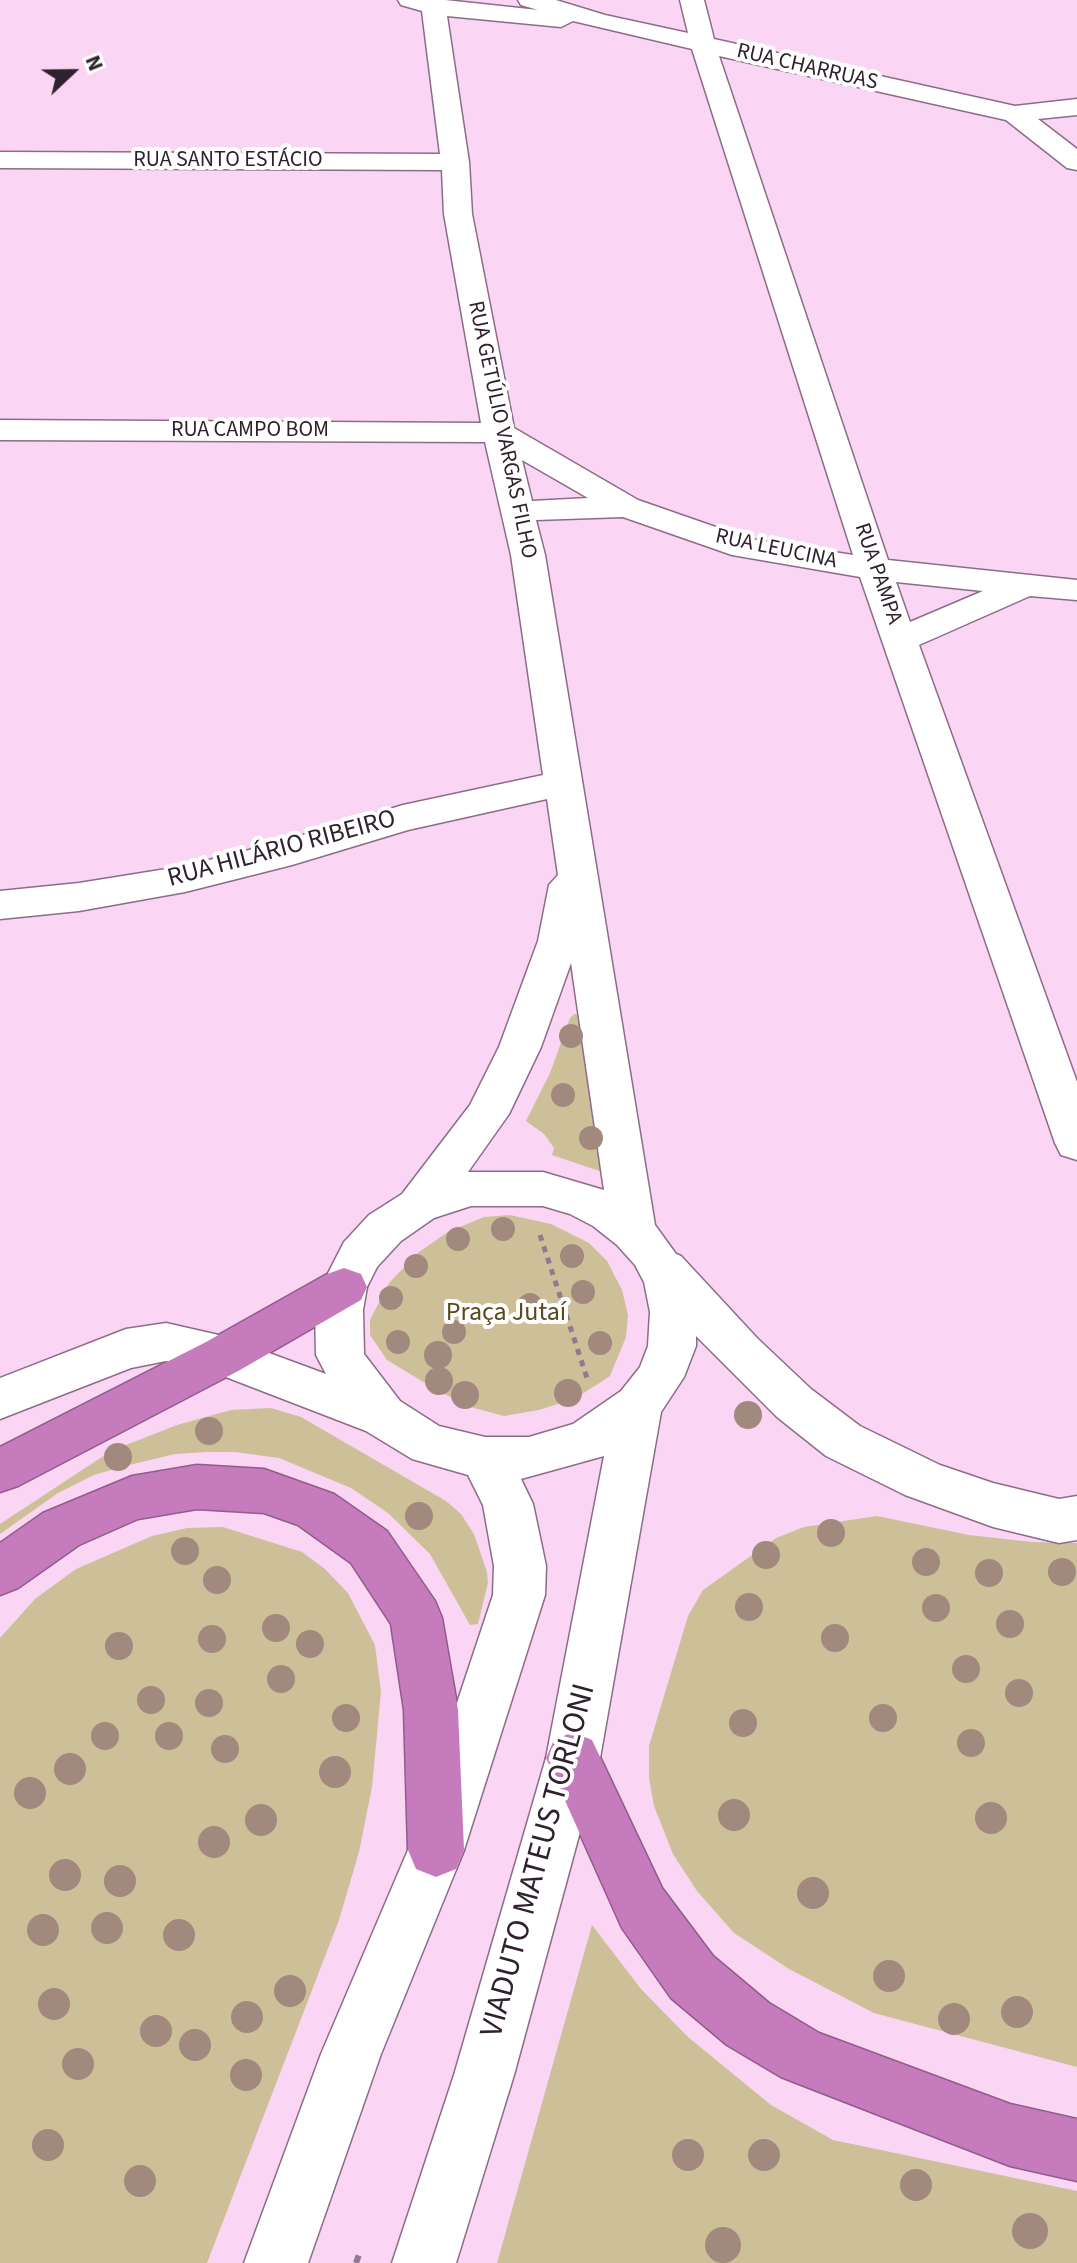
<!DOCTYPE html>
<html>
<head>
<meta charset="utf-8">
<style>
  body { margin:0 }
  #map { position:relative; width:1077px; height:2263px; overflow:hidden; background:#fad5f4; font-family:"Source Sans 3",sans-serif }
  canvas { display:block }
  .north { position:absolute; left:32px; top:32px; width:80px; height:80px; -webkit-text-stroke:6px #fff; paint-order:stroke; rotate:68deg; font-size:22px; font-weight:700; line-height:32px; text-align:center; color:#2f212d }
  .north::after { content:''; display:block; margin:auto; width:28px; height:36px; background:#2f212d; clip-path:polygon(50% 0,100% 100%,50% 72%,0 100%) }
</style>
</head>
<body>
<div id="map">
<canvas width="1077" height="2263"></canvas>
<div class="north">N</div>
</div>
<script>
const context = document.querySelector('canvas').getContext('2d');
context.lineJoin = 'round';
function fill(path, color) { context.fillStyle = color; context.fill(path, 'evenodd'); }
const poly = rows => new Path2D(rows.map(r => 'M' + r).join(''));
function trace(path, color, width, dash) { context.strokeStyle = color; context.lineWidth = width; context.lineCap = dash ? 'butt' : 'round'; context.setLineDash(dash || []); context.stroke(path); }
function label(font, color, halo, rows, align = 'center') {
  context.font = font + ' "Source Sans 3",sans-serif'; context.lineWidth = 8; context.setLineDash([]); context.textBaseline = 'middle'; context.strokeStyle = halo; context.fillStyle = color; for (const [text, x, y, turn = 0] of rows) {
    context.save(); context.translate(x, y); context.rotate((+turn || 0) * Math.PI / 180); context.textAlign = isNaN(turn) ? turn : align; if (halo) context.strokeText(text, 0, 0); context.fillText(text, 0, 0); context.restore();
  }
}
fill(poly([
  [574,1014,580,1015,605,1173,552,1155,554,1148,544,1134,526,1121,550,1073,570,1018],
  [510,1215,551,1224,589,1243,607,1261,622,1290,628,1315,626,1337,610,1376,576,1398,539,1410,504,1416,474,1408,440,1392,387,1360,370,1335,370,1320,389,1283,419,1252,448,1232,484,1217],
  [271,1408,301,1417,446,1501,461,1514,474,1534,487,1572,488,1583,478,1624,470,1625,430,1554,388,1513,351,1488,279,1458,235,1452,206,1452,175,1454,125,1466,94,1475,58,1493,0,1534,0,1524,111,1451,177,1425,231,1410],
  [877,1516,969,1535,1032,1542,1077,1543,1077,2067,874,2013,789,1969,734,1933,697,1891,673,1854,654,1806,649,1778,649,1746,688,1616,703,1590,776,1538,804,1527],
  [223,1527,302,1552,325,1569,348,1593,375,1645,381,1692,372,1787,359,1852,339,1920,207,2263,0,2263,0,1638,35,1599,76,1569,152,1536,187,1528],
  [592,1925,641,1989,688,2037,771,2105,833,2140,1077,2191,1077,2263,497,2263]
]), '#cdc098');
const minor = poly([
  [398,0,445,0,538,10,521,5,518,0,556,0,605,15,688,33,680,0,704,0,714,39,1015,106,1077,99,1077,115,1038,119,1077,149,1077,170,1067,168,1006,120,719,56,888,560,1077,580,1077,600,1030,596,919,645,1077,1082,1077,1160,1061,1155,1055,1143,860,577,732,555,623,517,536,520,545,555,655,1225,676,1254,681,1256,757,1338,811,1389,860,1426,940,1465,993,1483,1059,1499,1077,1496,1077,1540,1059,1543,993,1527,905,1495,826,1456,777,1417,696,1336,696,1346,684,1377,661,1412,600,1758,514,2075,456,2263,392,2263,454,2075,546,1758,604,1456,521,1479,533,1504,546,1566,545,1595,464,1850,381,2054,308,2263,244,2263,321,2054,408,1850,493,1595,494,1566,483,1505,468,1475,412,1459,366,1431,218,1374,166,1361,131,1368,0,1419,0,1378,126,1329,166,1323,223,1336,326,1374,316,1355,315,1310,321,1287,344,1242,369,1215,402,1194,470,1105,499,1047,538,941,549,885,558,875,547,799,408,830,292,865,185,892,79,911,0,919,0,891,79,883,185,866,273,844,403,805,543,775,511,555,485,442,0,440,0,420,481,423,444,214,442,170,0,168,0,152,440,154,422,11,401,5,398,0],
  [447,16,561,27,573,21,692,49,853,555,750,539,638,500,514,428,472,214,469,162,447,16],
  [522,460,588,498,532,501,522,460],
  [896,582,983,591,910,622,896,582],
  [571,963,604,1190,543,1172,468,1172,509,1114,541,1047,571,963],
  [471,1206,543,1206,570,1214,593,1226,617,1245,635,1265,644,1282,650,1312,648,1346,640,1367,621,1391,573,1424,529,1437,485,1437,439,1426,400,1401,364,1354,363,1310,367,1287,377,1267,401,1241,434,1218,471,1206]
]);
const highway = poly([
  [344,1268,361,1274,367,1287,361,1300,240,1370,18,1486,0,1492,0,1447,206,1342,327,1274,344,1268],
  [197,1465,264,1469,334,1494,387,1531,435,1601,442,1618,458,1710,464,1850,456,1869,436,1877,416,1869,408,1850,404,1710,391,1624,351,1563,298,1525,264,1513,197,1509,138,1519,79,1545,18,1588,0,1595,0,1543,43,1513,132,1476,197,1465],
  [573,1732,592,1740,662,1888,713,1956,769,2003,819,2033,1010,2104,1077,2119,1077,2181,1010,2166,781,2077,727,2045,671,1998,622,1928,546,1758,554,1740,573,1732]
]);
trace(minor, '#8d6c87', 3);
trace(highway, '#915c8a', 3);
trace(poly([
  [540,1235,587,1378]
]), '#93798f', 5, [6, 6]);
trace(poly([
  [356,2263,361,2249]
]), '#93798f', 6, [8, 8]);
fill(minor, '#fff');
fill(highway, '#c67cbc');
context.fillStyle = '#a1897d';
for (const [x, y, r] of [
  [571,1036,12],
  [563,1095,12],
  [591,1138,12],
  [503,1229,12],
  [458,1239,12],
  [572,1256,12],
  [416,1266,12],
  [583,1292,12],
  [391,1298,12],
  [530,1305,12],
  [454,1332,12],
  [398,1342,12],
  [600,1343,12],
  [438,1355,14],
  [439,1381,14],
  [568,1393,14],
  [465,1395,14],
  [748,1415,14],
  [209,1431,14],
  [118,1457,14],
  [419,1516,14],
  [831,1533,14],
  [185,1551,14],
  [766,1555,14],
  [926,1562,14],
  [1062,1572,14],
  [989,1573,14],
  [217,1580,14],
  [749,1607,14],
  [936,1608,14],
  [1010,1624,14],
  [276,1628,14],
  [835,1638,14],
  [212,1639,14],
  [310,1644,14],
  [119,1646,14],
  [966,1669,14],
  [281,1679,14],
  [1019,1693,14],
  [151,1700,14],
  [209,1703,14],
  [346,1718,14],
  [883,1718,14],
  [743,1723,14],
  [105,1736,14],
  [169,1736,14],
  [971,1743,14],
  [225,1749,14],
  [70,1769,16],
  [335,1772,16],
  [30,1793,16],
  [734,1815,16],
  [991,1818,16],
  [261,1820,16],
  [214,1842,16],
  [65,1875,16],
  [120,1881,16],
  [813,1893,16],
  [107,1928,16],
  [43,1930,16],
  [179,1935,16],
  [889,1976,16],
  [290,1991,16],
  [54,2004,16],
  [1017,2012,16],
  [247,2017,16],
  [954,2019,16],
  [156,2031,16],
  [195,2045,16],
  [78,2064,16],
  [246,2075,16],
  [48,2145,16],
  [688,2155,16],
  [764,2155,16],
  [140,2181,16],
  [916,2185,16],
  [1030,2231,18],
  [723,2245,18]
]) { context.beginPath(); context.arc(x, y, r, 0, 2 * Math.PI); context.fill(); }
label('22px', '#2f212d', '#fff', [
  ["RUA CHARRUAS",807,68,13],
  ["RUA SANTO ESTÁCIO",228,161],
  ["RUA GETÚLIO VARGAS FILHO",501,430,78],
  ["RUA CAMPO BOM",250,431],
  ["RUA LEUCINA",776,550,12],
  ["RUA PAMPA",877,574,71]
]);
label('26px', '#2f212d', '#fff', [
  ["RUA HILÁRIO RIBEIRO",282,850,-15]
]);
label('26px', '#594b1c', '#fff', [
  ["Praça Jutaí",506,1314]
]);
label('32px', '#2f212d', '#fff', [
  ["VIADUTO MATEUS TORLONI",540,1861,-75]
]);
</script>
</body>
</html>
